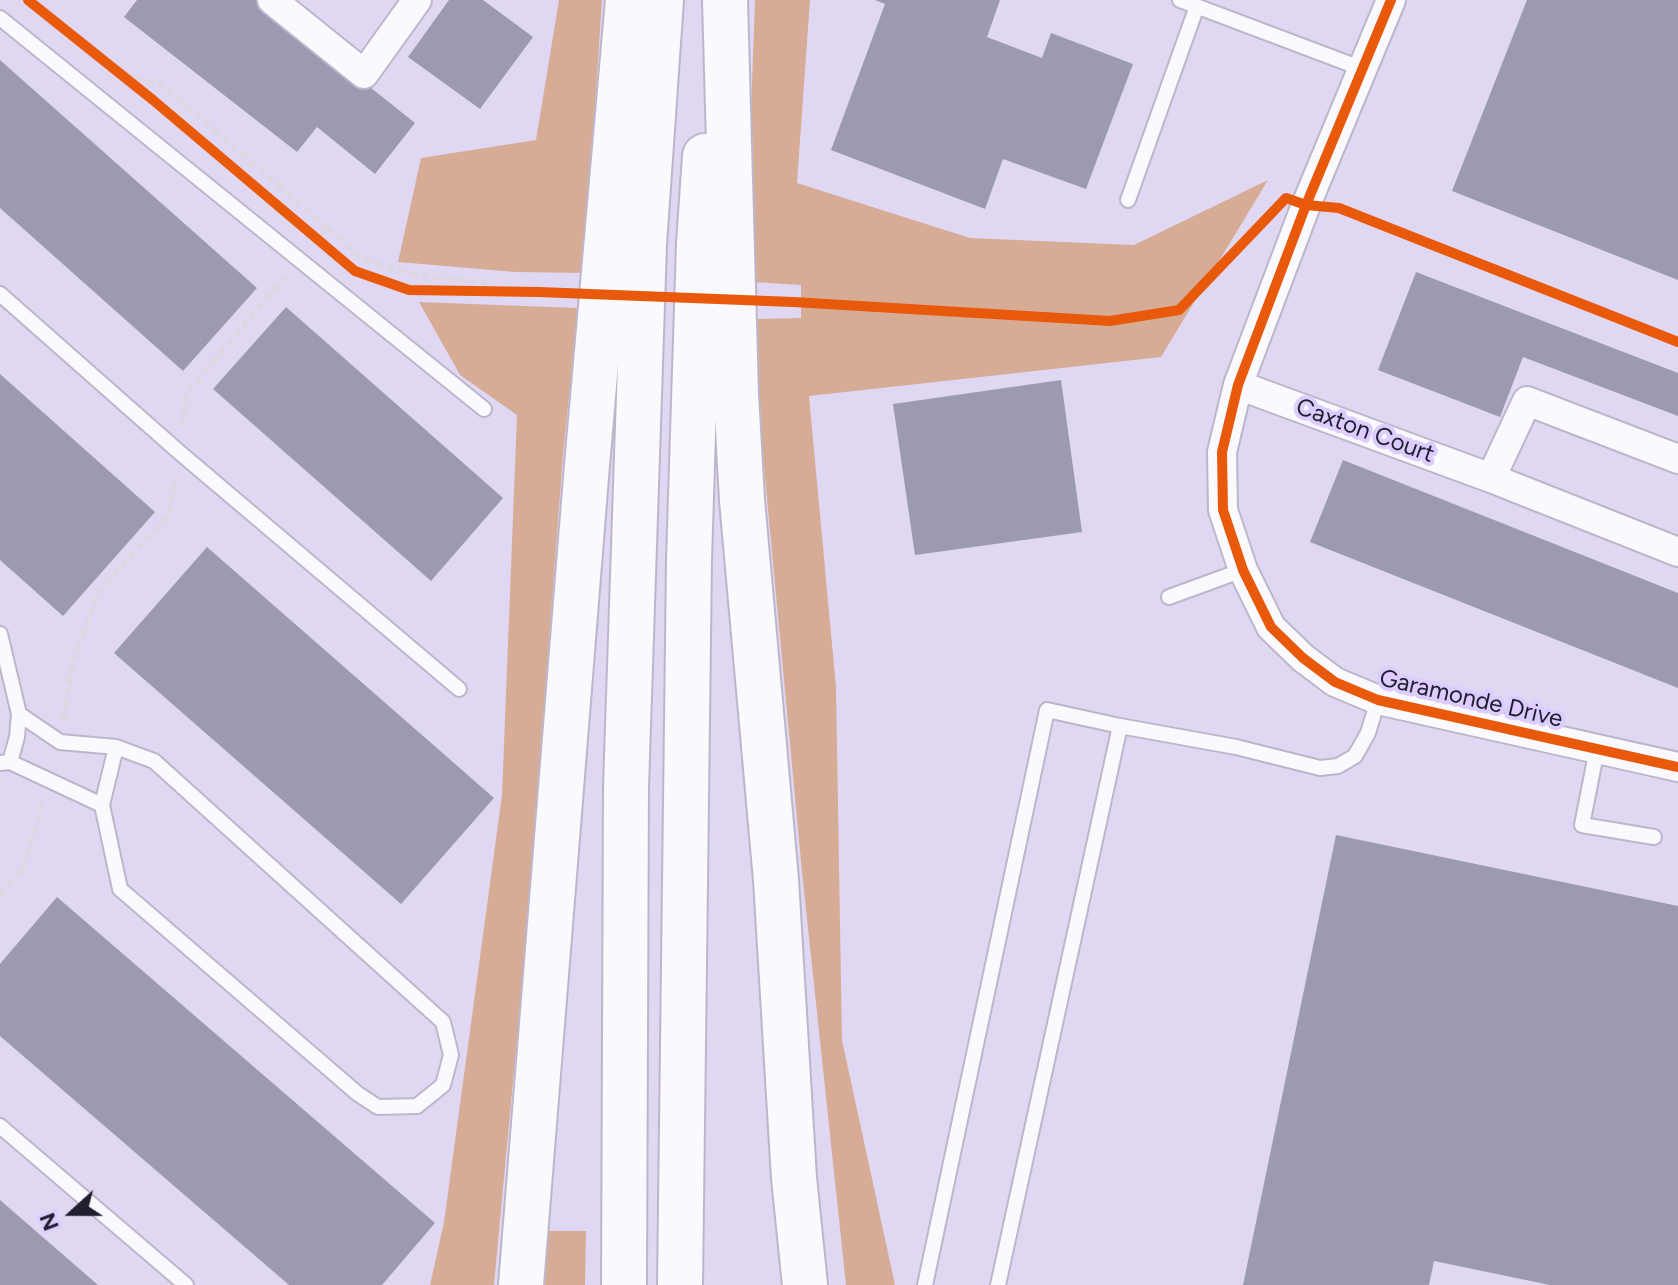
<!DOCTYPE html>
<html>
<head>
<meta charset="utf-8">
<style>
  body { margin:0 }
  #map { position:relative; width:1678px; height:1285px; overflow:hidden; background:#e0d8f3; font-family:Figtree,sans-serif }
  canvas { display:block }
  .north { position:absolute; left:32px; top:1173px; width:80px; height:80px; -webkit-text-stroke:6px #dcccff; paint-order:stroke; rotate:249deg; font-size:22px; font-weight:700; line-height:32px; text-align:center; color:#231d30 }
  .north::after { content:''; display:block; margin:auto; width:28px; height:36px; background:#231d30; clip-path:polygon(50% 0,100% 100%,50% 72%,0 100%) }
</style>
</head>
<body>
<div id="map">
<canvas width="1678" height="1285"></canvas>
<div class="north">N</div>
</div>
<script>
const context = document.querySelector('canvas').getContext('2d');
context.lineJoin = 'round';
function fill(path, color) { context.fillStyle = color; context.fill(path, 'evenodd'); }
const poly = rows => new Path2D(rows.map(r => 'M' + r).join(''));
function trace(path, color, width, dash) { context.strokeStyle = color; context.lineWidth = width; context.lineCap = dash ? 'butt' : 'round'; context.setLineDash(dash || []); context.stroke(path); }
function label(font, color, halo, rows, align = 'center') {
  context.font = font + ' Figtree,sans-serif'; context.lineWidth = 8; context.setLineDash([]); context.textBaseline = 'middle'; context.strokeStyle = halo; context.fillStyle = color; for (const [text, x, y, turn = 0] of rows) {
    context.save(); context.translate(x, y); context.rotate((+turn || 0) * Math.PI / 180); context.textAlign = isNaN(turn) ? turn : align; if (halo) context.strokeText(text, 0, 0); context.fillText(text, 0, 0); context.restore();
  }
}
fill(poly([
  [559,0,602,0,584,273,515,272,398,262,421,158,536,140],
  [755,0,810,0,797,183,970,238,1134,245,1268,180,1161,357,809,396,836,687,842,1040,895,1285,846,1285,802,872,757,392,755,319,801,318,801,285,752,282,750,138],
  [419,302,578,308,563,455,527,932,494,1285,430,1285,444,1222,502,795,517,415,460,375],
  [547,1231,586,1231,585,1285,543,1285]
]), '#d7ac97');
fill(poly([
  [137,0,261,0,415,123,375,174,317,127,297,152,124,17],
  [449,0,483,0,533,37,480,109,408,57],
  [875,0,1000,0,987,37,1042,58,1051,33,1133,64,1086,189,1003,159,985,209,831,150,885,4],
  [1527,0,1678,0,1678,280,1452,191],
  [0,60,257,288,183,371,0,208],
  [1416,272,1678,373,1678,416,1523,357,1500,417,1378,370],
  [286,307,503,498,431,581,213,389],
  [0,374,155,512,63,616,0,560],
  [1061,380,1082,532,915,555,893,404],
  [1343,460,1678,593,1678,688,1310,542],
  [207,547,494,798,401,904,114,653],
  [1336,835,1678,906,1678,1285,1550,1285,1434,1261,1429,1285,1243,1285],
  [57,897,435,1223,382,1285,289,1285,0,1036,0,964],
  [0,1200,98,1285,0,1285]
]), '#9c99b3');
const lane = poly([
  [1180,0,1363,69],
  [0,18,484,409],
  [1128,200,1197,6],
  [0,294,179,452,459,689],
  [1169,597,1243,570],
  [0,634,19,714,17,737,10,762],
  [19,714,60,742,116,747,154,761,443,1022,451,1055,443,1085,417,1106,378,1107,358,1094,120,889,102,805,116,747],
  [1597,749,1582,825,1654,837],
  [0,763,10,762,102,805],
  [0,1126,186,1285],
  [925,1285,1047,710,1120,726,1236,747,1320,768,1338,766,1355,756,1368,733,1378,700],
  [998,1285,1120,726]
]);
const street = poly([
  [272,0,364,74,417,0],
  [1391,0,1306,205,1238,385,1222,452,1223,510,1243,570,1271,627,1303,658,1335,682,1378,700,1678,767],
  [1238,385,1491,478,1678,552],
  [1491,478,1527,401,1678,459]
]);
const highway = poly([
  [725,0,736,394,742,500,776,880,794,1178,805,1285],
  [521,1285,587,465,628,0],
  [624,1285,626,787,644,244,661,0],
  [680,1285,689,560,699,243,705,156]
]);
trace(lane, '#bdb6cb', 18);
trace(street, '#bdb6cb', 32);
trace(highway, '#bdb6cb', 48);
trace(poly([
  [112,68,163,86,328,228,312,245],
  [328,228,363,260,421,276,482,281,488,291],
  [182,426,187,392,285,277],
  [63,720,73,663,99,591,170,515,176,476],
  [0,895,22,871,44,800]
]), '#dbd8e1', 5, [8, 4]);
trace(lane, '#faf9fd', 14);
trace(street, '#faf9fd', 28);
trace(highway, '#faf9fd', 44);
trace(poly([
  [28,0,153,100,355,271,409,290,539,292,793,302,1110,321,1179,310,1286,198,1306,205,1339,208,1678,342],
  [1391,0,1306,205,1238,385,1222,452,1223,510,1243,570,1271,627,1303,658,1335,682,1378,700,1678,767]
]), '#e8590c', 10);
label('24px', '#231d30', '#dcccff', [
  ["Caxton Court",1365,431,20],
  ["Garamonde Drive",1471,699,13]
]);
</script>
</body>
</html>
